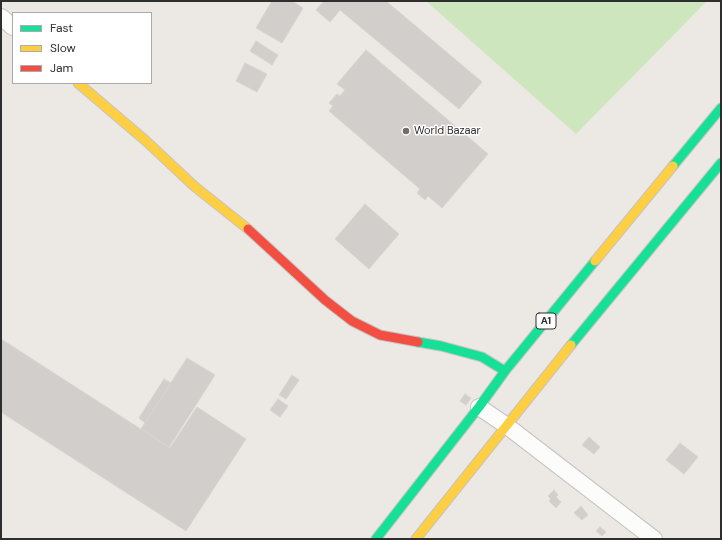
<!DOCTYPE html>
<html>
<head>
<meta charset="utf-8">
<style>
  body { margin:0 }
  #map { position:relative; width:722px; height:540px; overflow:hidden; background:#ece8e4; font-family:"DM Sans",sans-serif }
  canvas { display:block }
  .frame { position:absolute; inset:0; border:2px solid #2e2e2e; pointer-events:none }
  .legend { position:absolute; left:12px; top:12px; width:140px; height:72px; box-sizing:border-box; background:#fff; border:1px solid #ababab; margin:0; padding:5px 7px; list-style:none; font-size:12px; color:#2e2e2e }
  .legend li { display:flex; align-items:center; gap:8px; height:20px }
  .legend b { width:20px; border:1px solid #ababab }
</style>
</head>
<body>
<div id="map">
<canvas width="722" height="540"></canvas>
<div class="frame"></div>
<ul class="legend">
<li><b style="height:5px;background:#16e098"></b>Fast</li>
<li><b style="height:5px;background:#ffcf43"></b>Slow</li>
<li><b style="height:5px;background:#f24e42"></b>Jam</li>
</ul>
</div>
<script>
const context = document.querySelector('canvas').getContext('2d');
context.lineJoin = 'round';
function fill(path, color) { context.fillStyle = color; context.fill(path, 'evenodd'); }
const poly = rows => new Path2D(rows.map(r => 'M' + r).join(''));
function trace(path, color, width, dash) { context.strokeStyle = color; context.lineWidth = width; context.lineCap = dash ? 'butt' : 'round'; context.setLineDash(dash || []); context.stroke(path); }
function label(font, color, halo, rows, align = 'center') {
  context.font = font + ' "DM Sans",sans-serif'; context.lineWidth = 3; context.setLineDash([]); context.textBaseline = 'middle'; context.strokeStyle = halo; context.fillStyle = color; for (const [text, x, y, turn = 0] of rows) {
    context.save(); context.translate(x, y); context.rotate((+turn || 0) * Math.PI / 180); context.textAlign = isNaN(turn) ? turn : align; if (halo) context.strokeText(text, 0, 0); context.fillText(text, 0, 0); context.restore();
  }
}
fill(poly([
  [426,1,707,1,576,134]
]), '#cee6be');
const building = poly([
  [272,1,292,1,303,8,282,43,256,28,272,1],
  [324,1,386,1,482,82,459,109,340,10,330,22,316,10,324,1],
  [256,41,278,55,272,65,250,51,256,41],
  [366,50,488,154,442,208,428,196,425,200,417,193,420,189,329,111,333,106,329,103,337,94,340,96,345,90,337,84,366,50],
  [245,63,267,74,257,92,236,81,245,63],
  [365,204,399,234,369,269,335,239,365,204],
  [1,339,170,448,197,407,246,439,186,531,1,412,1,339],
  [187,358,215,375,169,447,141,429,187,358],
  [292,375,299,380,286,399,279,395,292,375],
  [164,379,171,383,145,423,139,418,164,379],
  [465,394,471,398,466,405,460,401,465,394],
  [278,399,288,406,280,417,270,410,278,399],
  [589,437,600,447,594,454,582,445,589,437],
  [680,443,698,457,684,474,666,460,680,443],
  [554,490,558,495,556,497,561,502,556,508,549,501,551,499,548,496,554,490],
  [581,506,588,515,582,520,574,513,581,506],
  [600,527,606,532,602,536,596,531,600,527]
]);
fill(building, '#d1cecb');
trace(building, '#d7d4d0', 1);
const street = poly([
  [1,17,13,27],
  [479,407,507,426,654,539]
]);
const fast = poly([
  [673,166,721,108],
  [418,342,441,346,482,357,505,371],
  [571,345,721,163],
  [376,539,479,407,505,371,595,261]
]);
const slow = poly([
  [78,83,146,141,194,186,248,229],
  [595,261,673,166],
  [416,539,571,345]
]);
const jam = poly([
  [248,229,325,300,352,321,380,335,418,342]
]);
trace(street, '#c5c4c5', 18);
trace(fast, '#c5c4c5', 11);
trace(slow, '#c5c4c5', 11);
trace(jam, '#c5c4c5', 11);
trace(street, '#fcfcfb', 16);
trace(fast, '#16e098', 9);
trace(slow, '#ffcf43', 9);
trace(jam, '#f24e42', 9);
for (const [x, y, r, color] of [
  [406,131,4,"#706f6e"]
]) { const dot = new Path2D(); dot.arc(x, y, r, 0, 2 * Math.PI); context.fillStyle = color; context.fill(dot); trace(dot, '#fff', 1.5); }
for (const [x, y, w] of [
  [546,321,20]
]) { const box = new Path2D(); box.roundRect(x - w / 2, y - 8, w, 16, 3); context.fillStyle = '#fff'; context.fill(box); trace(box, '#2e2e2e', 1); }
label('bold 10px', '#2e2e2e', null, [
  ["A1",546,321]
]);
label('11px', '#2e2e2e', '#fff', [
  ["World Bazaar",414,131]
], 'left');
</script>
</body>
</html>
